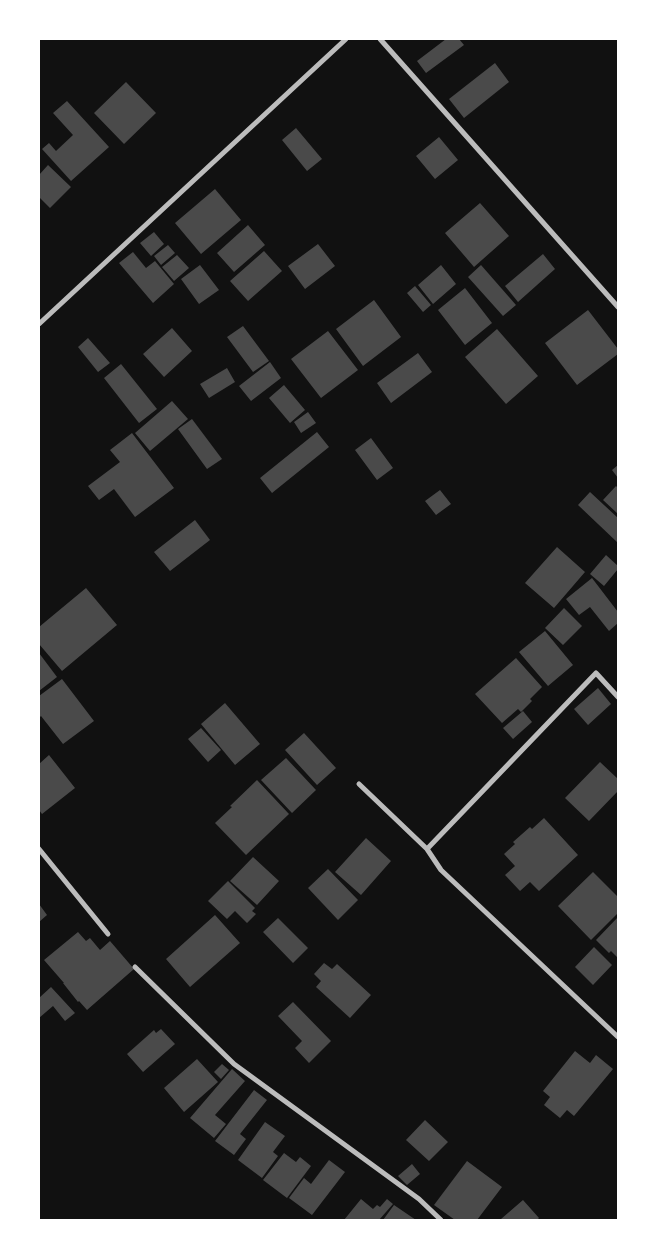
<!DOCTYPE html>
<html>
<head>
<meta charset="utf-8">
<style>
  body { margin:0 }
  #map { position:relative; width:657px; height:1259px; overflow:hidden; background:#111; font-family:"Open Sans",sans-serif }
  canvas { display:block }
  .frame { position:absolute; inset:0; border:40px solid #fff; pointer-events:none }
</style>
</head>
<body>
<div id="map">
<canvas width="657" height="1259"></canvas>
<div class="frame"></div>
</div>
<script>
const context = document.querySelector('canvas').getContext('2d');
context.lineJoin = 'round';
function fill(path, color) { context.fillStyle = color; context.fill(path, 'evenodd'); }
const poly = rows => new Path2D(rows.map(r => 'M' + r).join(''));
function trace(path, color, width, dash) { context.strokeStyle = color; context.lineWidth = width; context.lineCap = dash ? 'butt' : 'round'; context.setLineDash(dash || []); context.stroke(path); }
fill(poly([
  [446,39,459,39,464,45,426,73,417,61],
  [495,63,509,82,464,118,449,99],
  [126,82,156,113,124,144,94,113],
  [67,101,109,147,71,181,42,149,49,143,56,151,73,135,53,113],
  [296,128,322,159,307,171,282,140],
  [439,137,458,160,435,179,416,156],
  [48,165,71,187,50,208,39,197,39,175],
  [215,189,241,220,201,254,175,223],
  [480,203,509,236,474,267,445,233],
  [248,225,265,245,234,272,217,253],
  [154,232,164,244,151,256,140,243],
  [318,244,335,266,305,289,288,266],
  [168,245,175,253,161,265,154,256],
  [264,251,282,271,248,301,230,281],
  [133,252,146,268,155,261,174,284,153,303,119,263],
  [543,254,555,269,518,302,505,286],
  [177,255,189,268,174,281,162,267],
  [200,265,219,290,199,304,181,279],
  [441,265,456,284,433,304,418,285],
  [481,265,516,305,503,316,468,277],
  [415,286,431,305,423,312,407,293],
  [465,288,492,323,465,345,438,310],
  [374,300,401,337,363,366,336,329],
  [588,310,618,349,618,354,577,385,545,343],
  [243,326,269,361,253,372,227,337],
  [172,328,192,351,164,377,143,354],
  [497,329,538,376,506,404,465,357],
  [328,331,358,370,321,398,291,359],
  [88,338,110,363,98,372,78,347],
  [418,353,432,372,391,403,377,383],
  [270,362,281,378,251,401,239,386],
  [121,364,157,409,139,423,104,378],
  [227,368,235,382,209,398,200,384],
  [284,385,305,410,290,423,269,398],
  [172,401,188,419,150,451,135,433],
  [308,412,316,423,301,433,294,422],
  [192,419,222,459,207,469,178,429],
  [317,432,329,447,272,493,260,478],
  [132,433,174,488,135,517,114,489,99,500,88,486,120,462,110,450],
  [371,438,393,468,377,480,355,450],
  [618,465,618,478,612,470],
  [616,486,618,488,618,514,603,500],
  [440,490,451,504,436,515,425,501],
  [590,492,618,518,618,543,578,505],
  [195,520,210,540,170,571,154,552],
  [557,547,585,572,554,608,525,583],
  [606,555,618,566,618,569,604,586,590,574],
  [592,578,618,612,618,623,609,631,590,607,579,615,566,599],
  [86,588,117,625,62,671,39,644,39,627],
  [564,608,582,626,563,645,545,628],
  [545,631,573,665,548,686,519,652],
  [39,653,57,677,39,691],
  [516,658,542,687,530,699,532,701,521,712,518,709,502,723,475,694],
  [62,679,94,721,63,744,41,716,39,718,39,696],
  [598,688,611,704,588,725,574,709],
  [225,703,260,744,235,765,201,724],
  [523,711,532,722,513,739,503,728],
  [201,728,221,750,208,762,188,739],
  [304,733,336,768,317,785,285,750],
  [49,755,75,788,42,814,39,810,39,764],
  [286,758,316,790,292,813,261,780],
  [600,762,618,779,618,791,589,821,565,798],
  [257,780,289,814,246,855,215,823,232,807,230,806],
  [544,818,578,855,539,891,530,882,520,891,505,875,515,866,504,854,515,844,513,842,530,827,532,829],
  [366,838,391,861,361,895,335,872],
  [253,857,279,881,257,905,230,881],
  [328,869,358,900,338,920,308,888],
  [593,872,618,897,618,913,591,940,558,906],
  [228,881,255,908,252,911,256,914,247,923,235,911,227,919,208,901],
  [39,904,47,915,39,922],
  [215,915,240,943,190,987,166,959],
  [618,917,618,958,611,951,609,953,596,940],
  [278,918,308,948,293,963,263,932],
  [78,932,86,941,90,938,100,950,110,941,134,969,87,1010,79,1001,78,1002,63,983,64,983,44,960],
  [594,947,612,965,593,985,575,967],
  [324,963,332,969,337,964,371,995,350,1018,316,987,321,981,314,974],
  [51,987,75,1013,65,1021,53,1006,39,1018,39,998],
  [293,1002,331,1041,309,1063,295,1048,302,1041,278,1016],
  [161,1029,175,1044,143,1072,127,1054,154,1030,156,1033],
  [575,1051,590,1063,596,1055,613,1069,574,1116,567,1110,560,1118,544,1105,550,1097,543,1091],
  [197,1059,218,1082,184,1112,164,1088],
  [222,1064,229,1070,221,1079,214,1072],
  [232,1069,245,1081,215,1115,226,1124,214,1138,190,1118],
  [254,1090,267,1100,240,1134,246,1139,234,1155,215,1141],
  [425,1120,448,1142,429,1161,406,1140],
  [265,1122,285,1136,273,1152,278,1156,262,1178,238,1160],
  [284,1153,296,1162,300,1157,311,1166,287,1198,263,1180],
  [329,1160,345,1172,312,1215,289,1198,304,1178,311,1184],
  [467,1161,502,1187,477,1220,455,1220,434,1205],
  [412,1164,420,1174,407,1185,398,1176],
  [361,1199,373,1209,377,1205,380,1207,387,1199,393,1204,379,1220,344,1220],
  [523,1200,539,1218,537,1220,502,1220,501,1219],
  [394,1205,416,1220,383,1220]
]), '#4a4a4a');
trace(poly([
  [380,39,618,307],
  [39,324,346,39],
  [359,784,427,849,441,870,618,1037],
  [39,849,108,934],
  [427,849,596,673,618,697],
  [135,967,234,1064,419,1199,441,1220]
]), '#bcbcbc', 5);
</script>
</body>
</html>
